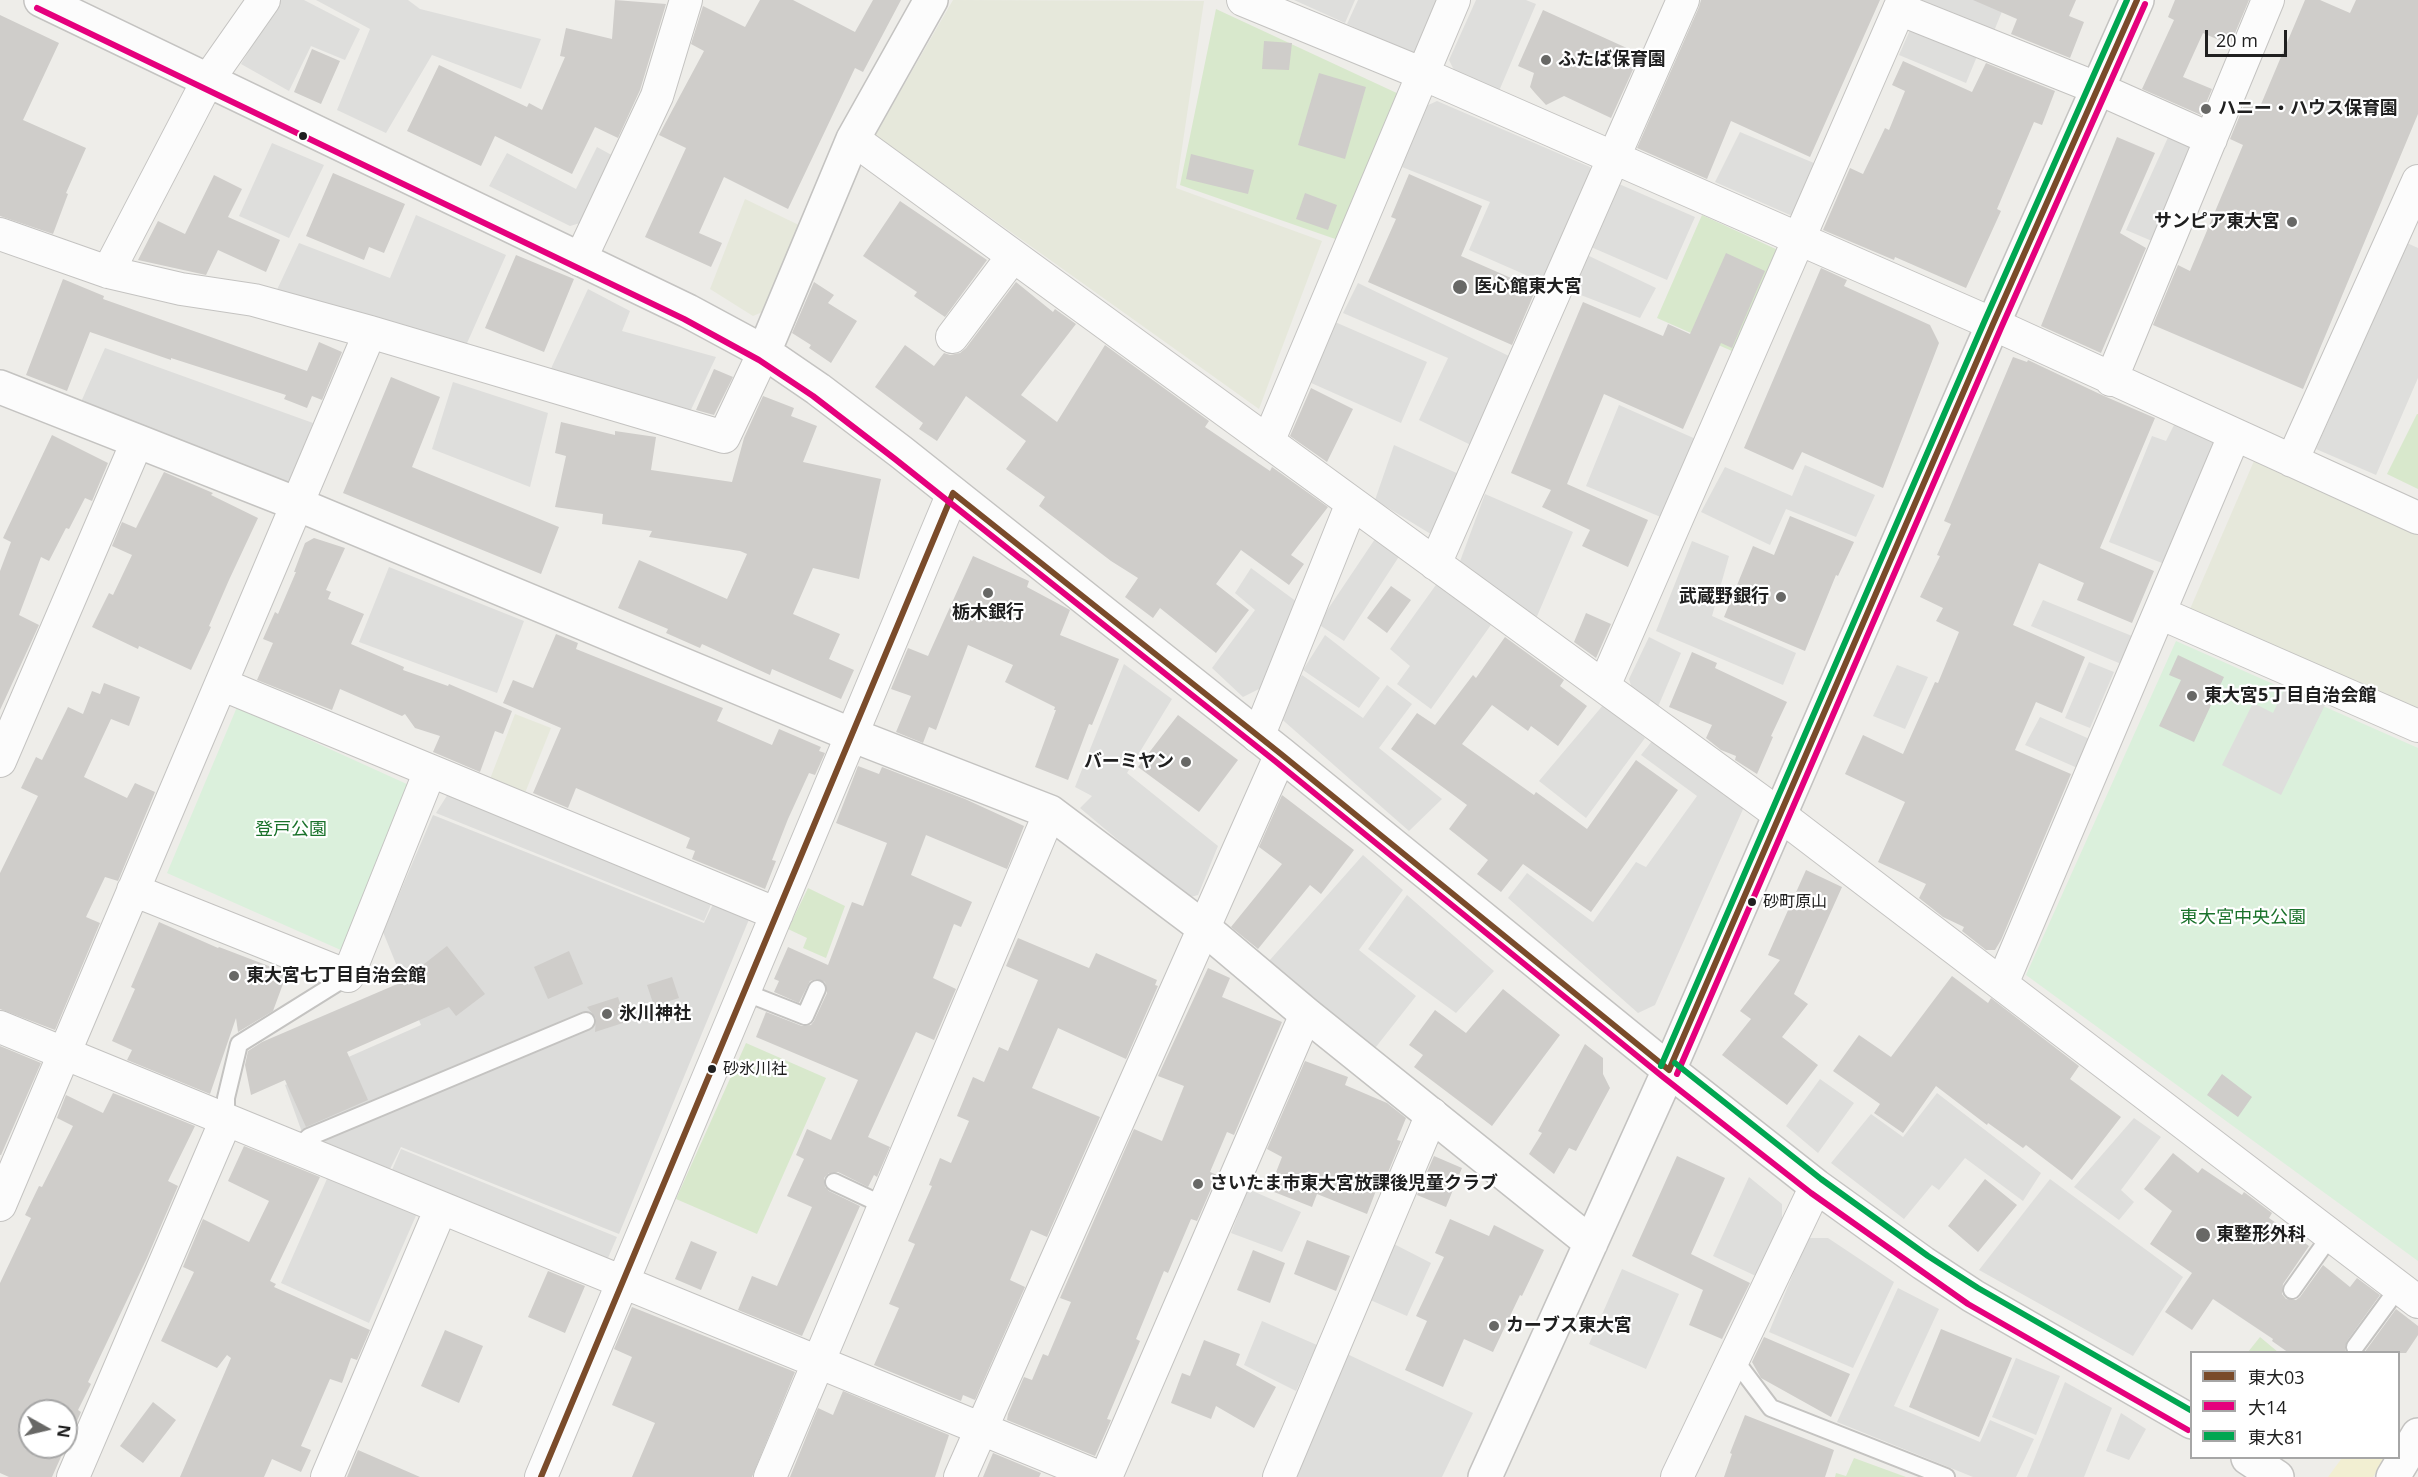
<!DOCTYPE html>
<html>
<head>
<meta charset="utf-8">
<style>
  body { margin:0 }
  #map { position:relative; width:2418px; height:1477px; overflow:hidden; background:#eeede9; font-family:"Open Sans","Noto Sans JP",sans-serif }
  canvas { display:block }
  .legend { position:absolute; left:2190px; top:1351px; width:210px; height:108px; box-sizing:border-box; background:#fff; border:2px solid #a6a6a6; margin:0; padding:8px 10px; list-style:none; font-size:18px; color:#202020 }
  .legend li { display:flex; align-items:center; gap:12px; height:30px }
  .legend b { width:30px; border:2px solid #a6a6a6 }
  .north { position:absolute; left:18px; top:1399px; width:60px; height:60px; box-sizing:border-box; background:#fff; border:2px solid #a6a6a6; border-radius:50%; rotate:98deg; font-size:16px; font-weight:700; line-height:24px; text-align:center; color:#202020 }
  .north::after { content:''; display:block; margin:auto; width:21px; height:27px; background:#686866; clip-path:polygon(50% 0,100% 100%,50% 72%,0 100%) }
  .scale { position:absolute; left:2205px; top:30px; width:82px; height:27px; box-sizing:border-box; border:3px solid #202020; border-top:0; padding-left:8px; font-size:18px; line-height:21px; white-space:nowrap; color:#202020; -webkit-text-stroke:4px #fff; paint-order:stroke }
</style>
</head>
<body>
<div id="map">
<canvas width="2418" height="1477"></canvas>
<ul class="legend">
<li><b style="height:8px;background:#7a4b2a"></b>東大03</li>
<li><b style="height:8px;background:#e5007d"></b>大14</li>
<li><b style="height:8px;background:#00a651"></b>東大81</li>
</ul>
<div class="north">N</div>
<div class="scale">20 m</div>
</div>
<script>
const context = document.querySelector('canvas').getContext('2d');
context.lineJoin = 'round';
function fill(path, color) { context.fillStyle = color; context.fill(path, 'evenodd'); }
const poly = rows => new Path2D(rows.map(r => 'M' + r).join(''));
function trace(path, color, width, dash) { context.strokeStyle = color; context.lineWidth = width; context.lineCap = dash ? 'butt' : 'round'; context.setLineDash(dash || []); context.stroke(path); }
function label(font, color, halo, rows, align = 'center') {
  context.font = font + ' "Open Sans","Noto Sans JP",sans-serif'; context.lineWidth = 4.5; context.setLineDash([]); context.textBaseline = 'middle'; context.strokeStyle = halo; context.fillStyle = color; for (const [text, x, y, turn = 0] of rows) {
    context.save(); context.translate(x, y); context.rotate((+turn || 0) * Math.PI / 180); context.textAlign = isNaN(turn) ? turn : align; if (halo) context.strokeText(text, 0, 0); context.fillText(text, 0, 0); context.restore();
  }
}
fill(poly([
  [433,815,704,923,714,902,750,917,619,1234,401,1147,390,1169,303,1135,285,1085,421,1025,383,932]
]), '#dcdcda');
fill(poly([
  [953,0,1204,1,1176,188,1322,241,1259,409,875,135],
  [745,199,803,227,767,310,753,316,710,289],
  [2254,461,2418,535,2418,712,2190,609],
  [515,714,551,728,525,793,490,779]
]), '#e6e8db');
fill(poly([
  [1216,9,1401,95,1341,241,1180,185],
  [1702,215,1778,250,1741,355,1657,318],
  [2417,414,2418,414,2418,489,2387,474],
  [808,888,845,906,826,958,803,948,807,938,788,929],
  [746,1043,826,1078,757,1234,676,1199],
  [2260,1337,2278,1352,2248,1352],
  [1854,1458,1906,1477,1835,1477,1836,1473,1846,1476]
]), '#d8e8cc');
fill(poly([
  [2342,1458,2386,1458,2373,1477,2328,1477]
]), '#f2efd2');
fill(poly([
  [2176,641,2418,748,2418,1261,2026,975],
  [237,707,409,785,343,951,167,873]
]), '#dbf0dc');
fill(poly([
  [279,0,304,0,360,29,345,60,311,46,289,91,241,64],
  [316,0,408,0,420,9,541,39,521,89,432,55,386,133,337,110,370,29],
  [1294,0,1355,0,1345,23],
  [1358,0,1445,0,1423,49,1411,53,1347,24],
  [1476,0,1526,0,1536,4,1499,91,1455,72,1449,60],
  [1921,0,1995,0,2005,4,1992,36,1919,5],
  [1914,21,1980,49,1966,83,1899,55],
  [1437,101,1590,167,1591,176,1544,283,1469,250,1490,202,1402,167,1424,107],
  [1740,132,1821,166,1801,212,1790,215,1715,182],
  [2170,133,2200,148,2159,244,2126,230],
  [272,143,324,165,289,238,239,216],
  [597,147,617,158,587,221,570,226,489,186,507,153,576,189],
  [1619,184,1695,217,1667,280,1591,247],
  [416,215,506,255,464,350,275,294,299,243,390,278],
  [2407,243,2418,248,2418,378,2376,475,2316,449],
  [1587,255,1656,288,1640,318,1573,292],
  [1358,283,1511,357,1473,446,1419,420,1448,358,1343,313],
  [588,289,630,311,622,331,716,357,688,416,548,375],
  [1335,322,1427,362,1401,423,1309,382],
  [105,348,313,423,289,484,81,402],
  [453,382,548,413,530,487,432,449],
  [1619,405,1698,440,1668,520,1586,486],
  [2175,423,2218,441,2172,567,2109,542,2152,436,2166,441],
  [1394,445,1461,475,1434,536,1375,500],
  [1805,465,1875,495,1856,537,1786,509,1770,545,1701,512,1725,467,1792,496],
  [1485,494,1573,532,1535,621,1459,564],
  [1375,539,1400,555,1344,641,1318,624],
  [1692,541,1729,556,1712,616,1796,653,1783,685,1656,631],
  [389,567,524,621,497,693,359,642],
  [1251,568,1297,602,1263,687,1243,697,1212,668,1255,610,1235,593],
  [1438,582,1493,622,1431,709,1397,684,1410,666,1390,649],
  [2043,600,2137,638,2126,666,2031,626],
  [1325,635,1380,678,1359,708,1303,670],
  [1649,637,1681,653,1657,709,1633,692,1629,679],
  [2089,662,2114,672,2090,728,2065,718],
  [1124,664,1172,699,1127,773,1218,846,1198,895,1187,898,1080,808,1092,796,1075,787],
  [1897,665,1928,677,1905,729,1873,716],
  [1302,675,1363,718,1387,685,1412,704,1379,748,1442,799,1409,831,1277,715],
  [2287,684,2326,703,2281,795,2222,765,2253,703,2273,713],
  [1604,704,1645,738,1586,818,1539,781],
  [2040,717,2094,741,2082,770,2025,745],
  [1652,741,1744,807,1655,1005,1638,1013,1508,898,1527,873,1593,922,1636,862,1646,867,1697,796,1641,755],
  [448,794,712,902,704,921,436,813],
  [1363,855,1403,890,1359,950,1416,996,1372,1052,1269,961],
  [1407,895,1494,971,1456,1013,1368,949],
  [1820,1079,1854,1103,1818,1153,1786,1126],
  [1937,1093,2041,1173,2023,1201,1965,1158,1939,1190,1932,1185,1904,1219,1831,1163,1871,1114,1903,1137],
  [2134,1118,2161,1137,2121,1190,2134,1202,2119,1220,2074,1187],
  [401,1149,617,1237,608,1258,392,1170],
  [330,1172,418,1211,369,1323,281,1283],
  [1749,1177,1782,1204,1782,1222,1758,1277,1713,1256],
  [2050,1179,2183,1277,2133,1356,1979,1270],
  [1248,1189,1301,1212,1282,1252,1231,1233],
  [1808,1238,1828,1238,1894,1282,1853,1368,1769,1332],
  [1390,1242,1431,1263,1407,1316,1368,1299],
  [1622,1269,1679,1294,1646,1369,1589,1344],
  [1898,1288,1939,1309,1894,1406,1980,1442,1990,1420,2034,1439,2016,1477,1973,1477,1837,1422],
  [1262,1321,1317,1345,1296,1391,1244,1365],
  [1347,1354,1473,1413,1442,1477,1294,1477],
  [2016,1358,2060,1376,2036,1435,1992,1417],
  [2065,1382,2112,1408,2084,1477,2027,1477],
  [2121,1413,2146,1429,2129,1460,2106,1451]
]), '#dededc');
fill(poly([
  [615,0,666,4,640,90,618,138,595,127,572,174,495,136,481,166,407,131,439,65,527,107,529,103,542,110,565,57,560,56,566,28,612,39],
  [760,0,793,0,855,32,873,0,901,0,863,72,855,68,788,209,724,177,699,233,722,243,711,267,645,237,686,148,659,135,704,51,691,44,703,6,745,27],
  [1701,0,1880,0,1810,157,1731,121,1707,179,1637,148,1699,7],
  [1973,0,2076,0,2069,16,2084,22,2070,58,2011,34,2017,19],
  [2175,0,2249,0,2230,45,2203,33,2183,77,2212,89,2201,115,2142,89,2174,20,2168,17],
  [2305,0,2320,0,2350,13,2356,0,2418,0,2418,114,2303,389,2153,325,2178,265,2190,271,2243,145,2230,139,2245,103,2259,109],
  [1543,10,1640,54,1611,118,1564,96,1546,105,1535,93,1530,87,1534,73,1518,66],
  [0,15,59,43,23,120,86,148,66,193,68,194,53,234,0,216],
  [1264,41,1292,43,1289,70,1262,69],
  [312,49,340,61,321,104,294,92],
  [1903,61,1972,92,1986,63,2055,91,2042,125,2034,122,1997,209,2001,211,1966,288,1895,257,1894,260,1823,230,1850,168,1863,174,1885,128,1889,130,1905,91,1892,85],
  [1319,73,1366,87,1345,159,1298,145],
  [2117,137,2155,153,2120,233,2146,248,2101,353,2041,326],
  [1191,154,1254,170,1248,194,1186,179],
  [333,173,405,204,384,253,369,247,364,260,306,236],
  [1409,174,1482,206,1461,256,1536,289,1512,345,1368,282,1396,219,1391,217],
  [214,175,242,189,228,217,280,240,266,272,218,250,206,275,138,260,158,221,185,234],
  [1305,193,1337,205,1328,230,1296,219],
  [900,201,987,260,945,317,914,296,917,292,863,256],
  [1726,253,1765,271,1732,348,1721,343,1683,429,1604,394,1567,484,1648,520,1628,567,1582,546,1590,530,1542,507,1551,490,1511,473,1583,302,1663,336,1668,324,1690,334],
  [516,255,574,279,544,352,485,328],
  [1821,268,1847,280,1844,286,1930,325,1939,343,1883,488,1802,452,1793,470,1744,448],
  [63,279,104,296,103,299,307,371,319,342,342,352,322,400,312,396,307,408,284,399,286,395,171,358,171,360,90,332,67,391,26,375],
  [814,282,834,295,828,303,857,321,831,363,809,348,811,345,792,333],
  [1016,282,1053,312,1055,309,1076,324,1021,395,1057,422,1105,345,1209,421,1205,427,1270,471,1272,467,1328,507,1291,555,1304,564,1289,585,1241,550,1216,584,1249,610,1216,653,1160,608,1153,618,1125,597,1138,578,1111,561,1039,506,1045,497,1006,469,1026,441,966,396,937,441,919,429,923,423,875,387,905,345,934,366,944,353,950,355,960,353,966,348],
  [2013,357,2027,362,2028,360,2104,396,2155,418,2100,548,2154,571,2132,623,2077,600,2084,583,2039,563,2013,625,2085,657,2062,713,2036,702,2015,750,2071,774,2001,940,1995,950,1986,950,1962,931,1964,927,1943,917,1919,898,1926,884,1878,862,1905,802,1845,774,1863,735,1903,754,1935,682,1938,683,1959,632,1936,621,1943,608,1920,597,1940,556,1937,555,1951,524,1944,521],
  [714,369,733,377,714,415,696,410],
  [391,377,440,397,412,467,559,527,541,574,343,493],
  [1311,388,1353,409,1327,462,1290,436],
  [763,396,794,408,791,416,817,426,803,462,881,479,859,579,813,568,793,614,840,634,829,659,854,670,841,699,772,669,770,675,702,644,700,648,666,633,668,629,618,608,639,560,727,599,747,554,740,551,649,537,652,531,602,524,603,514,555,507,566,456,555,453,561,422,615,435,615,431,656,437,651,470,732,482,744,438],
  [52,435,108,463,92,501,85,498,69,529,66,528,49,561,41,557,19,615,39,625,0,710,0,571,11,542,3,538],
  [164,472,213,493,211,495,258,518,229,580,209,626,211,627,191,670,139,646,138,649,92,627,109,593,113,595,132,555,112,546,122,522,136,528],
  [1790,516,1854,542,1838,576,1836,575,1805,651,1724,617,1753,546,1774,555],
  [314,538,345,548,326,590,331,592,328,599,364,614,351,644,404,667,403,670,448,686,449,684,512,711,503,734,495,731,480,772,433,752,440,736,415,728,405,714,402,716,340,689,332,710,257,680,273,643,263,639,275,612,278,614,296,572,294,572,305,543],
  [973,556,1029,581,1027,587,1070,610,1060,635,1119,659,1092,725,1089,724,1068,780,1035,767,1056,710,1054,710,1055,707,1005,682,1013,665,968,645,936,730,929,727,923,743,896,732,911,696,891,689,908,648,928,656],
  [1391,586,1411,600,1387,633,1367,618],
  [1586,613,1611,624,1596,658,1574,642],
  [556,634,578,643,576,649,723,708,717,721,772,745,779,729,821,747,819,751,825,753,815,775,809,773,788,819,772,860,776,861,765,889,692,859,695,851,686,848,690,838,576,788,568,808,533,793,561,728,503,703,513,680,533,688],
  [1505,637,1564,680,1560,686,1587,706,1558,746,1531,726,1528,731,1492,705,1462,744,1534,795,1536,792,1587,829,1636,760,1678,790,1591,912,1523,864,1501,892,1477,874,1488,860,1449,829,1467,805,1391,749,1417,713,1435,725,1473,675,1476,678],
  [1692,652,1717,663,1715,668,1787,702,1771,736,1773,737,1757,774,1735,760,1736,756,1721,750,1706,738,1712,725,1669,707],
  [2178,655,2224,677,2194,742,2159,726,2181,680,2169,675],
  [104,683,140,697,129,726,111,719,84,777,127,798,135,783,155,792,118,881,105,877,86,917,100,923,55,1030,0,1009,0,873,38,796,21,788,36,757,42,760,68,707,83,714,92,691,100,694],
  [1178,715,1238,760,1199,812,1138,767],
  [858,766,879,774,882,767,965,799,1024,826,1007,869,926,835,911,875,972,902,961,927,954,924,933,978,956,989,934,1040,916,1032,868,1137,890,1147,877,1177,874,1175,868,1187,838,1172,829,1173,824,1178,825,1187,829,1191,860,1206,802,1336,738,1310,752,1276,777,1286,812,1207,787,1196,804,1159,796,1155,807,1129,831,1140,858,1080,756,1037,766,1012,802,1026,811,1025,814,1021,827,993,825,982,816,979,810,981,799,1003,774,992,779,981,774,979,788,947,828,965,852,902,863,906,887,843,836,823],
  [1282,795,1354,850,1321,894,1310,885,1258,949,1231,927,1282,864,1259,847],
  [1806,870,1842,887,1794,994,1808,1004,1782,1037,1818,1065,1787,1105,1722,1055,1751,1019,1740,1011,1780,960,1768,955],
  [159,922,218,948,219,947,287,973,273,1011,238,1032,236,1018,210,1094,127,1060,132,1050,112,1041,135,989,131,987],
  [1018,938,1089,968,1096,953,1157,980,1155,985,1158,986,1126,1059,1058,1028,1032,1088,1100,1117,1047,1237,1031,1230,1010,1280,1025,1287,975,1400,963,1395,961,1401,874,1365,899,1308,889,1304,915,1244,908,1241,932,1186,929,1185,940,1158,951,1163,969,1121,957,1116,973,1077,984,1082,999,1047,1008,1051,1038,980,1006,966],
  [447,946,485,994,456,1016,449,1007,347,1052,368,1100,306,1127,285,1080,251,1095,245,1065,248,1051,262,1042,423,973,419,968],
  [569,951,583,984,548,999,534,967],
  [1208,968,1230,978,1222,997,1282,1022,1234,1135,1227,1132,1210,1172,1217,1175,1197,1221,1191,1219,1168,1273,1164,1271,1136,1339,1140,1341,1107,1419,1111,1420,1095,1456,1007,1420,1008,1414,1024,1377,1032,1380,1043,1354,1048,1356,1071,1302,1060,1298,1134,1129,1162,1141,1184,1086,1158,1076],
  [1952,976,1988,1003,1991,998,2079,1066,2070,1079,2121,1117,2072,1180,2026,1145,2023,1148,1988,1123,1987,1125,1936,1086,1903,1133,1874,1113,1880,1104,1833,1071,1859,1035,1891,1057],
  [672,977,679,998,654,1006,647,985],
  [1503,989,1560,1035,1492,1126,1414,1067,1423,1055,1409,1045,1435,1010,1466,1033],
  [618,997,626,1022,595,1032,596,1018,587,1007],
  [1585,1044,1603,1058,1603,1074,1610,1088,1576,1151,1569,1148,1554,1174,1529,1154,1542,1133,1538,1131],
  [0,1046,41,1063,1,1155,0,1155],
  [1305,1061,1348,1077,1345,1085,1387,1103,1406,1118,1397,1140,1401,1141,1381,1189,1377,1188,1367,1214,1317,1194,1312,1207,1269,1190,1282,1157,1267,1149],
  [2222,1074,2252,1097,2238,1117,2207,1095],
  [113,1093,195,1126,168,1181,178,1186,147,1258,88,1382,91,1384,78,1410,81,1412,52,1477,9,1477,0,1473,0,1283,31,1218,25,1215,39,1186,42,1187,73,1126,57,1118,66,1095,103,1113],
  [30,1411,66,1411,66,1447,30,1447],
  [244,1146,320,1177,270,1281,276,1284,274,1287,370,1330,357,1360,351,1358,342,1383,330,1379,301,1446,311,1450,301,1472,272,1459,264,1477,180,1477,231,1358,227,1355,217,1368,161,1341,194,1272,183,1267,203,1219,249,1242,269,1201,228,1181],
  [2173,1153,2198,1173,2202,1168,2242,1195,2244,1192,2272,1213,2269,1218,2309,1246,2283,1284,2282,1294,2286,1299,2296,1300,2300,1297,2323,1265,2350,1287,2357,1278,2380,1295,2347,1341,2345,1346,2346,1353,2289,1353,2272,1341,2273,1339,2213,1299,2192,1330,2165,1312,2192,1273,2150,1244,2172,1211,2144,1189],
  [1434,1156,1462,1168,1446,1207,1417,1195],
  [1677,1156,1725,1178,1691,1254,1750,1283,1722,1339,1689,1325,1703,1290,1632,1256],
  [1985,1179,2017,1205,1978,1252,1948,1226],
  [1450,1219,1489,1236,1494,1225,1544,1250,1522,1296,1520,1295,1493,1352,1464,1339,1443,1387,1405,1370,1427,1321,1416,1316,1444,1257,1435,1253],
  [1307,1240,1350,1256,1336,1291,1294,1274],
  [691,1241,717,1252,701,1290,675,1279],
  [1253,1250,1285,1263,1270,1303,1237,1290],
  [548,1271,585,1286,565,1333,528,1317],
  [632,1307,795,1372,752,1477,632,1477,655,1423,612,1405,632,1357,614,1349],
  [2396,1309,2418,1326,2418,1335,2406,1353,2364,1353],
  [1941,1329,2012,1358,1979,1437,1909,1407],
  [445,1330,483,1346,459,1403,421,1386],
  [1764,1337,1850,1374,1831,1417,1761,1378,1752,1362],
  [1204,1340,1240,1354,1236,1365,1276,1387,1254,1428,1216,1406,1211,1419,1171,1403,1182,1373,1190,1376],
  [843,1391,949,1435,935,1477,790,1477,818,1408,833,1415],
  [153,1402,176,1420,143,1463,120,1446],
  [1745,1415,1834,1450,1825,1477,1724,1477,1732,1454,1730,1453],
  [358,1450,420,1477,347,1477],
  [993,1453,1041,1473,1039,1477,983,1477]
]), '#cfcdca');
const service = poly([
  [744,992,805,1016,817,989],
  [226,1120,226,1098,239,1044,348,976],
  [296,1149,309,1137,586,1021],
  [834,1182,885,1206],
  [2292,1290,2331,1235],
  [2355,1347,2399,1287],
  [1734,1359,1771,1408,1946,1477]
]);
const minor = poly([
  [1243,0,1423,74,1993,324,2418,518],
  [1899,9,2099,89,2211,139],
  [853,139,1780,815,2418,1302],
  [0,234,108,272,181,289,254,300,370,332,724,437,764,352],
  [580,260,657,96,686,0],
  [108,272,208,80,264,0],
  [952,337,1013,256],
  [2111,380,2268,0],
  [1268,442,1454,0],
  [2292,461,2418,181],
  [1435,564,1683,0],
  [2160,613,2418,726],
  [221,684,777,914],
  [1604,686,1903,0],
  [1258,737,1352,503],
  [0,761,137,442],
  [133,890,348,976,430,771],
  [2002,984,2234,436],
  [0,1027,1099,1477],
  [0,1205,370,332],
  [73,1477,226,1120],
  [327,1477,441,1208],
  [541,1477,953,493],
  [770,1477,1050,812],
  [960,1477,1281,754],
  [1106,1477,1306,1014],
  [1279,1477,1432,1114],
  [1677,1477,1816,1186]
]);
const tertiary = poly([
  [41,0,688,311,764,352,818,389,901,452,1281,754,1669,1070,1816,1186,1923,1263,1973,1296,2192,1422],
  [764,352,853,139,931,0],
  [0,387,297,504,852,735,1050,812,1204,928,1306,1014,1591,1243],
  [2248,1458,2277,1477],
  [1485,1477,1669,1070,1993,324,2137,0],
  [2393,1477,2418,1435]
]);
trace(service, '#c4c3c1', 20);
trace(minor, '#c4c3c1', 34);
trace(tertiary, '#c4c3c1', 36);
trace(service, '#fcfcfc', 16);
trace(minor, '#fcfcfc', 32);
trace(tertiary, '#fcfcfc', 33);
trace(poly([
  [953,493,1281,754,1669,1070],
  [1669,1070,1993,324,2137,0],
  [541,1477,953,493]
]), '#7a4b2a', 6);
trace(poly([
  [37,8,684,319,759,360,813,396,895,459,1275,761,1663,1077,1811,1193,1968,1304,2188,1430],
  [1677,1074,2001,328,2145,4]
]), '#e5007d', 6);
trace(poly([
  [1675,1063,1821,1179,1928,1256,1978,1288,2192,1411],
  [1661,1066,1985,320,2127,0]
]), '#00a651', 6);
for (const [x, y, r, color] of [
  [1546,60,6,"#686866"],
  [2206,109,6,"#686866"],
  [303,136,5,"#202020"],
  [2292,222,6,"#686866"],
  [1460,287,8,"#686866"],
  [988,593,6,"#686866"],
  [1781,597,6,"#686866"],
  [2192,696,6,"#686866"],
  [1186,762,6,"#686866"],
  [1752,902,5,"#202020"],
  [234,976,6,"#686866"],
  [607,1014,6,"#686866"],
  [712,1069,5,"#202020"],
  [1198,1184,6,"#686866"],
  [2203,1235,8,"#686866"],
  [1494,1326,6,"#686866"]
]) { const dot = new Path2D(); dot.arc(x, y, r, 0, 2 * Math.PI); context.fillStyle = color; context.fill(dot); trace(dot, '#fff', 2); }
label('16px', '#202020', '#fff', [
  ["砂町原山",1763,902],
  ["砂氷川社",723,1069]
], 'left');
label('bold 18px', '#202020', '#fff', [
  ["ふたば保育園",1558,60],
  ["ハニー・ハウス保育園",2218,109],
  ["サンピア東大宮",2280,222,"right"],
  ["医心館東大宮",1474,287],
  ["武蔵野銀行",1769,597,"right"],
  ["栃木銀行",988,613,"center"],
  ["東大宮5丁目自治会館",2204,696],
  ["バーミヤン",1174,762,"right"],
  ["東大宮七丁目自治会館",246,976],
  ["氷川神社",619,1014],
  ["さいたま市東大宮放課後児童クラブ",1210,1184],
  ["東整形外科",2216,1235],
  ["カーブス東大宮",1506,1326]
], 'left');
label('18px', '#1a722b', '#fff', [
  ["登戸公園",291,830],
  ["東大宮中央公園",2243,918]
]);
</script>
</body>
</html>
